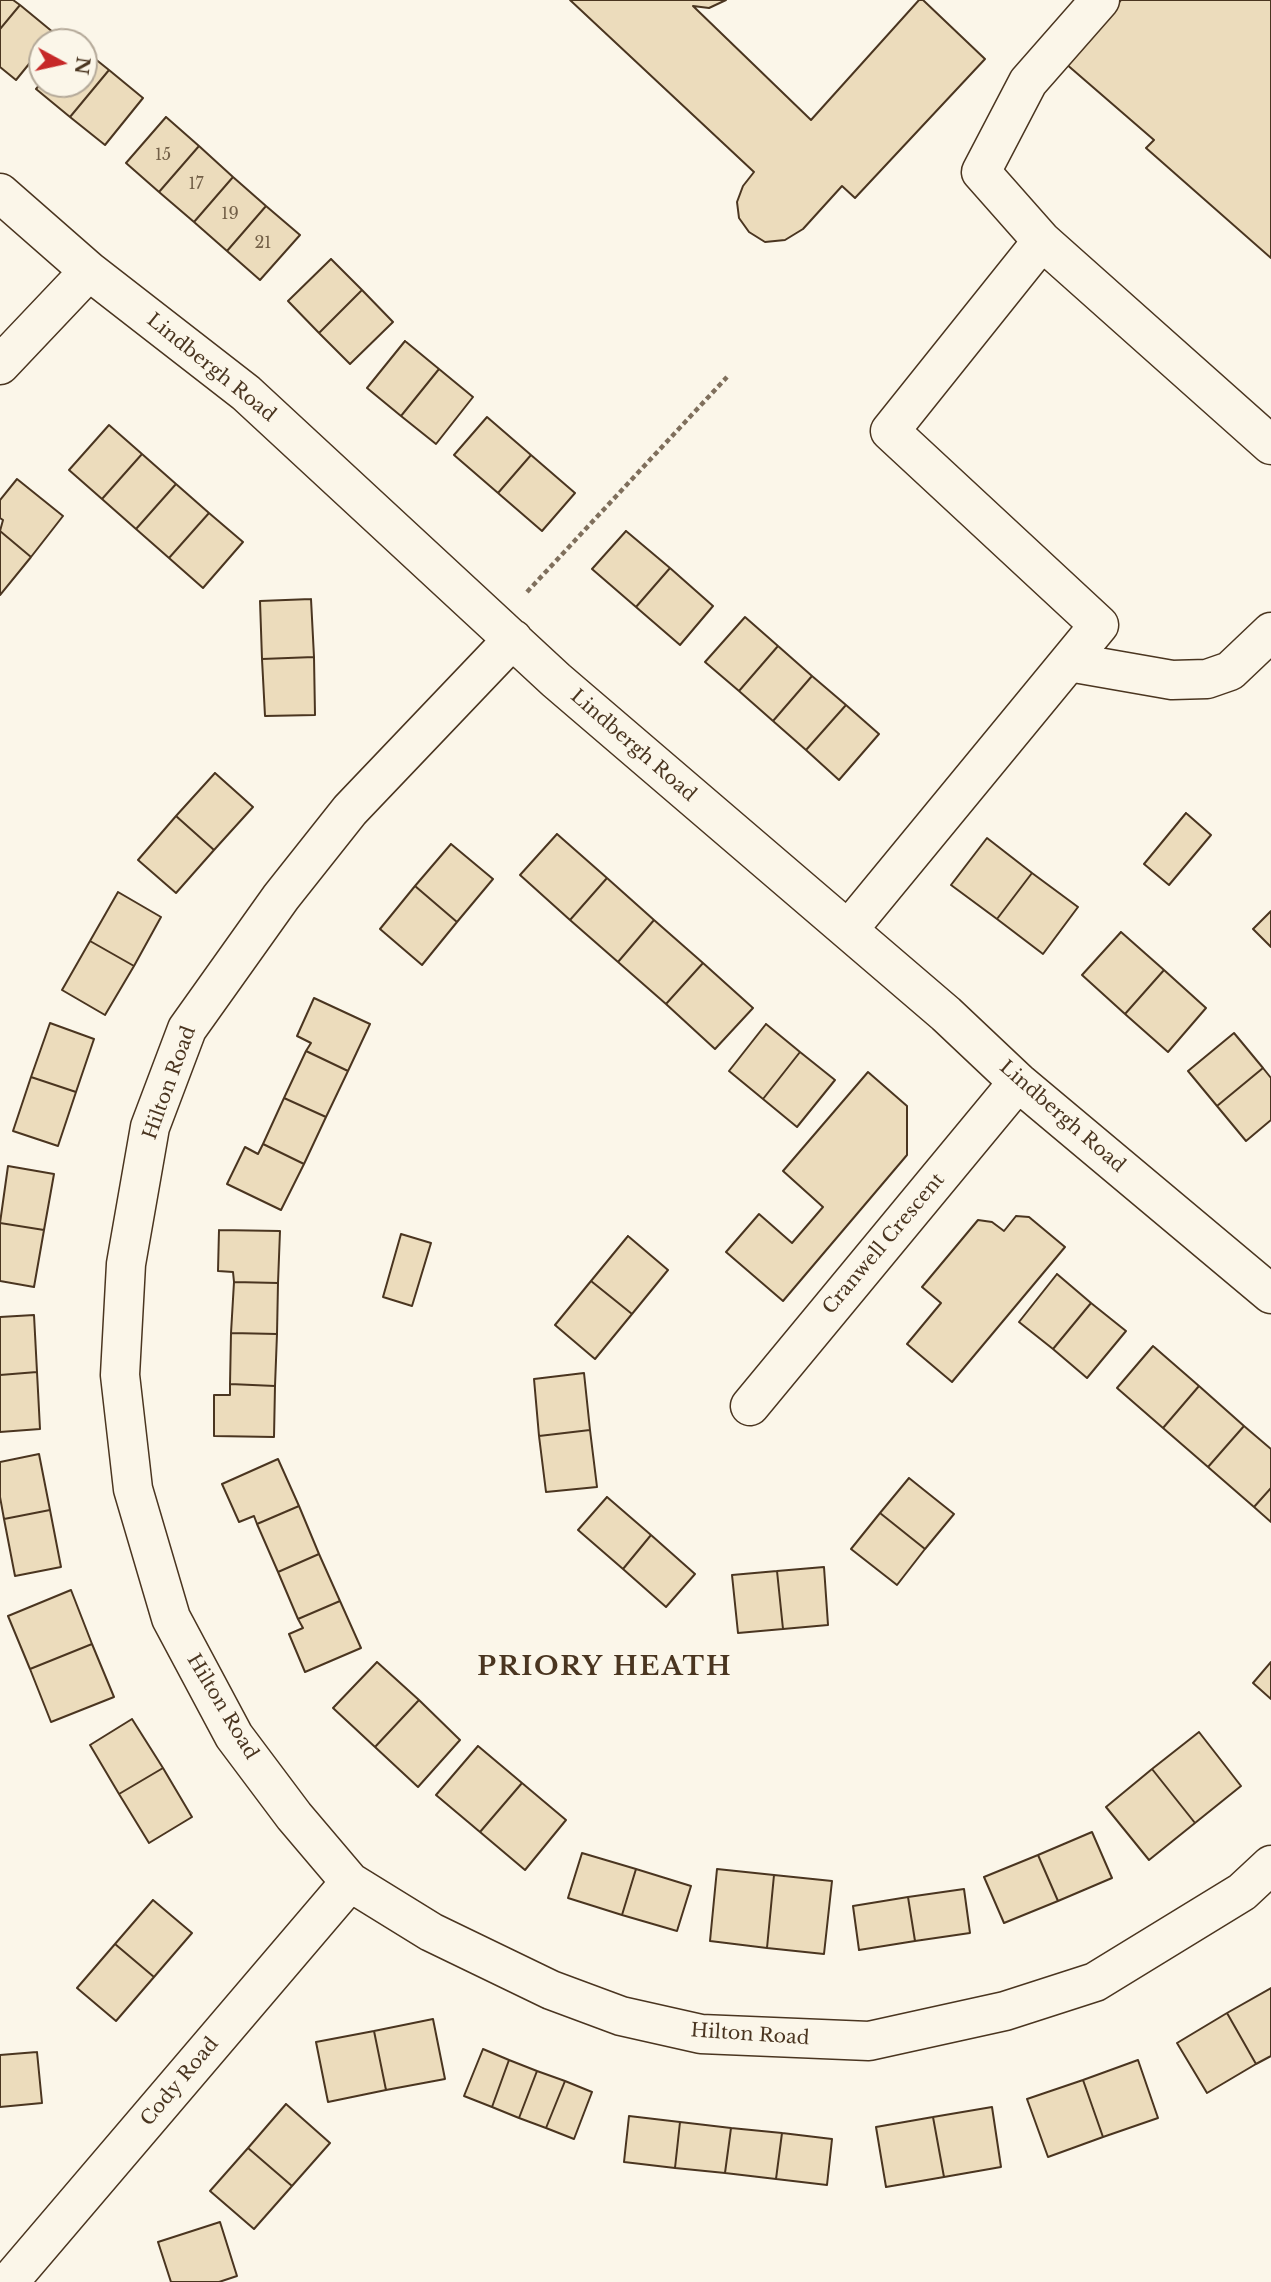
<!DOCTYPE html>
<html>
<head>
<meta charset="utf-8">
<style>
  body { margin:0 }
  #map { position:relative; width:1271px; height:2282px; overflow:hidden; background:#fbf6e9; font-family:"Libre Baskerville",serif }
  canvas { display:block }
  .north { position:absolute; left:28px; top:28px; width:70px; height:70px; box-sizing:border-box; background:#fbf6e9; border:2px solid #b4a999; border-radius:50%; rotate:98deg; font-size:19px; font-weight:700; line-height:28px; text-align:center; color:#4a3520 }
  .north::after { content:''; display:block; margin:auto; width:24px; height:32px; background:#c62828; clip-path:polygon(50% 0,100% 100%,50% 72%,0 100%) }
</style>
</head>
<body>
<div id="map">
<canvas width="1271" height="2282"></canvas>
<div class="north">N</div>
</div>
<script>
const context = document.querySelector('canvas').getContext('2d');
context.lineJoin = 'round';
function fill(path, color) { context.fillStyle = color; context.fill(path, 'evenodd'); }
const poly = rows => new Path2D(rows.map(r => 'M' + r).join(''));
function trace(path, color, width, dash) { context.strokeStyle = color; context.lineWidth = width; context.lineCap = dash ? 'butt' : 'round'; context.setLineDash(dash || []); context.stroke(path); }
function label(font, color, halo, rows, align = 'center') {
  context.font = font + ' "Libre Baskerville",serif'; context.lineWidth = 5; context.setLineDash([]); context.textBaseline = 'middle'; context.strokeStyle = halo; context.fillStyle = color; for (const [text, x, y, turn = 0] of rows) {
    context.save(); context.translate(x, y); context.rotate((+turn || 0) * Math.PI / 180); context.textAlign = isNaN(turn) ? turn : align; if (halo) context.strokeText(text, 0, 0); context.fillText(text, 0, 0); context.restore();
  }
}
const building = poly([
  [0,0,13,0,20,5,0,29,0,0],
  [570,0,726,0,709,8,693,6,811,120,919,0,923,0,985,59,855,198,842,186,803,229,785,240,765,242,749,232,739,218,737,202,743,186,754,172,570,0],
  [1121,0,1271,0,1271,258,1146,148,1154,140,1065,63,1121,0],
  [20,5,54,33,47,42,42,42,42,48,16,80,0,67,0,29,20,5],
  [84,50,109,70,70,117,36,89,42,82,84,84,84,50],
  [109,70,143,98,105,145,70,117,109,70],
  [166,117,199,146,159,192,126,163,166,117],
  [199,146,233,177,194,222,159,192,199,146],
  [233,177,266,206,227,251,194,222,233,177],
  [266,206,300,235,260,280,227,251,266,206],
  [331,259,362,290,319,333,288,301,331,259],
  [362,290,393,322,350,364,319,333,362,290],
  [405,341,439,369,401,416,367,388,405,341],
  [439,369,473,397,436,444,401,416,439,369],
  [487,417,531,455,498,493,454,455,487,417],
  [109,425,142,454,102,499,69,470,109,425],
  [142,454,176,484,136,529,102,499,142,454],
  [531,455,575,493,542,531,498,493,531,455],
  [17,479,63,516,31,557,0,531,3,520,0,518,0,500,17,479],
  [176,484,209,513,169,558,136,529,176,484],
  [209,513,243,542,203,588,169,558,209,513],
  [0,531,31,557,0,595,0,531],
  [626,531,670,568,636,607,592,569,626,531],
  [670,568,713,606,680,645,636,607,670,568],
  [311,599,314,657,262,659,260,601,311,599],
  [745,617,778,646,739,691,705,662,745,617],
  [778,646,812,676,773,721,739,691,778,646],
  [314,657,315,715,265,716,262,659,314,657],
  [812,676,846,705,806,750,773,721,812,676],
  [846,705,879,734,839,780,806,750,846,705],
  [215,773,253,807,214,850,176,816,215,773],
  [1186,813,1211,835,1169,885,1144,864,1186,813],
  [176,816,214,850,176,893,138,860,176,816],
  [557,834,607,878,570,920,520,875,557,834],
  [987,838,1032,873,997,919,951,885,987,838],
  [451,844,493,879,457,922,415,886,451,844],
  [1032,873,1078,907,1043,954,997,919,1032,873],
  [607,878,654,920,618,962,570,920,607,878],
  [415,886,457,922,422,965,380,929,415,886],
  [118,892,161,917,134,966,90,941,118,892],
  [1271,911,1271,947,1253,929,1271,911],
  [654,920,703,963,666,1004,618,962,654,920],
  [1121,932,1164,970,1125,1014,1082,975,1121,932],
  [90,941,134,966,105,1015,62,990,90,941],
  [703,963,753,1008,715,1049,666,1004,703,963],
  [1164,970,1206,1008,1168,1052,1125,1014,1164,970],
  [314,998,370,1024,348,1071,306,1051,311,1043,297,1036,314,998],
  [50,1023,94,1039,76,1092,31,1077,50,1023],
  [766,1024,800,1052,763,1099,729,1071,766,1024],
  [1234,1033,1263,1068,1217,1106,1188,1071,1234,1033],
  [306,1051,348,1071,326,1117,284,1098,306,1051],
  [800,1052,835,1080,797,1127,763,1099,800,1052],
  [1263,1068,1271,1078,1271,1120,1246,1141,1217,1106,1263,1068],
  [868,1072,907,1106,907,1155,783,1301,726,1252,759,1214,792,1243,823,1207,783,1171,868,1072],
  [31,1077,76,1092,58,1146,13,1131,31,1077],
  [284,1098,326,1117,304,1164,263,1144,284,1098],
  [263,1144,304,1164,281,1210,227,1184,245,1147,258,1154,263,1144],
  [8,1166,54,1174,44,1230,0,1223,8,1166],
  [1016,1216,1029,1217,1065,1247,952,1382,907,1344,941,1303,922,1287,978,1220,992,1222,1004,1231,1016,1216],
  [0,1223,44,1230,34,1287,0,1281,0,1223],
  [219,1230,280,1231,278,1283,234,1282,233,1272,218,1271,219,1230],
  [401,1234,431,1243,412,1306,383,1297,401,1234],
  [628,1236,668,1270,632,1314,591,1281,628,1236],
  [1057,1274,1091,1303,1053,1349,1019,1322,1057,1274],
  [591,1281,632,1314,595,1359,555,1325,591,1281],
  [234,1282,278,1283,277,1334,231,1333,234,1282],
  [1091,1303,1126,1331,1087,1378,1053,1349,1091,1303],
  [34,1315,37,1372,0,1375,0,1317,34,1315],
  [231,1333,277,1334,275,1386,230,1384,231,1333],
  [1153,1346,1199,1386,1163,1428,1117,1388,1153,1346],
  [37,1372,40,1429,0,1432,0,1375,37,1372],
  [584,1373,590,1430,539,1436,534,1379,584,1373],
  [230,1384,275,1386,274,1437,214,1436,214,1395,230,1395,230,1384],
  [1199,1386,1244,1426,1208,1467,1163,1428,1199,1386],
  [1244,1426,1271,1449,1271,1488,1254,1507,1208,1467,1244,1426],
  [590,1430,597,1487,546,1492,539,1436,590,1430],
  [39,1454,50,1510,4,1519,0,1497,0,1462,39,1454],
  [278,1459,299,1506,257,1524,254,1516,239,1522,222,1484,278,1459],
  [909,1478,954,1514,925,1549,880,1513,909,1478],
  [1271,1488,1271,1522,1254,1507,1271,1488],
  [607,1497,651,1535,623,1569,578,1530,607,1497],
  [299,1506,319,1554,278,1572,257,1524,299,1506],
  [50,1510,61,1567,15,1576,4,1519,50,1510],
  [880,1513,925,1549,897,1585,851,1549,880,1513],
  [651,1535,695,1574,666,1607,623,1569,651,1535],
  [319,1554,340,1601,298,1619,278,1572,319,1554],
  [824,1567,828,1625,783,1629,777,1571,824,1567],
  [777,1571,783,1629,738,1633,732,1575,777,1571],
  [71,1590,92,1644,30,1669,8,1616,71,1590],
  [340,1601,361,1648,305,1672,289,1634,303,1628,298,1619,340,1601],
  [92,1644,114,1697,51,1722,30,1669,92,1644],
  [377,1662,419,1700,375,1747,333,1708,377,1662],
  [1271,1662,1271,1699,1253,1683,1271,1662],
  [419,1700,460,1740,418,1787,375,1747,419,1700],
  [132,1719,163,1768,119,1794,90,1745,132,1719],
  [1199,1732,1241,1786,1195,1823,1152,1769,1199,1732],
  [478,1746,522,1783,480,1832,436,1795,478,1746],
  [163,1768,192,1817,149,1843,119,1794,163,1768],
  [1152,1769,1195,1823,1149,1860,1106,1807,1152,1769],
  [522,1783,566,1820,525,1870,480,1832,522,1783],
  [1092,1832,1112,1878,1058,1901,1038,1855,1092,1832],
  [582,1853,636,1869,622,1915,568,1898,582,1853],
  [1038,1855,1058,1901,1004,1923,984,1877,1038,1855],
  [636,1869,691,1886,677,1931,622,1915,636,1869],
  [717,1869,774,1875,767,1948,710,1941,717,1869],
  [774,1875,832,1881,824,1954,767,1948,774,1875],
  [964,1889,970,1933,915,1941,908,1897,964,1889],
  [908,1897,915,1941,859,1950,853,1906,908,1897],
  [153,1900,192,1933,154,1977,115,1944,153,1900],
  [115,1944,154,1977,116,2021,77,1988,115,1944],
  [1271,1988,1271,2056,1256,2064,1227,2013,1271,1988],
  [1227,2013,1256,2064,1207,2093,1177,2043,1227,2013],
  [433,2019,445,2079,386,2090,374,2031,433,2019],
  [374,2031,386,2090,328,2102,316,2042,374,2031],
  [483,2049,509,2060,492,2107,464,2096,483,2049],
  [37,2052,42,2103,0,2107,0,2055,37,2052],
  [509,2060,537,2071,519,2118,492,2107,509,2060],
  [1138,2060,1158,2118,1103,2137,1083,2080,1138,2060],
  [537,2071,565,2081,546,2128,519,2118,537,2071],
  [1083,2080,1103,2137,1048,2157,1027,2099,1083,2080],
  [565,2081,592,2092,574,2139,546,2128,565,2081],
  [286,2104,330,2143,292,2186,248,2148,286,2104],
  [992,2107,1001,2167,944,2177,933,2117,992,2107],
  [629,2116,680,2122,675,2168,624,2162,629,2116],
  [933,2117,944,2177,886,2187,876,2127,933,2117],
  [680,2122,731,2128,725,2173,675,2168,680,2122],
  [731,2128,782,2133,776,2179,725,2173,731,2128],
  [782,2133,832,2139,827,2185,776,2179,782,2133],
  [248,2148,292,2186,254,2229,210,2191,248,2148],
  [220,2222,237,2276,219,2282,171,2282,158,2242,220,2222]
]);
fill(building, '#ecdcbc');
trace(building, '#4a3520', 2);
const minor = poly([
  [1100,0,1028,82,981,172,1042,241,1271,445],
  [0,193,89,271,246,393,556,680,946,1014,1018,1082,1271,1294],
  [0,365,89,271],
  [513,639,350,810,281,897,187,1029,150,1127,126,1264,120,1375,133,1489,171,1618,234,1736,294,1816,350,1882,431,1932,551,1990,621,2016,701,2034,869,2041,1005,2011,1095,1982,1242,1892,1271,1865],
  [1069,662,1172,680,1207,679,1230,671,1271,632],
  [848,930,1099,625,890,431,1042,241],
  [750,1406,1018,1082],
  [9,2282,350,1882]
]);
trace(minor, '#4a3520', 41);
trace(poly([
  [527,592,727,377]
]), '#7f6f5c', 4.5, [5, 3.5]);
trace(minor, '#fbf6e9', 38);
label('16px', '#725f47', null, [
  ["15",163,155],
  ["17",196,184],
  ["19",230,214],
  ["21",263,243]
]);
label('19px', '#4a3520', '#fbf6e9', [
  ["Lindbergh Road",211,368,39],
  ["Lindbergh Road",633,746,41],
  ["Hilton Road",170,1083,-70],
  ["Lindbergh Road",1062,1117,41],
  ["Cranwell Crescent",884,1244,-50],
  ["Hilton Road",222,1707,59],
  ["Hilton Road",750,2035,4],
  ["Cody Road",180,2082,-50]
]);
context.letterSpacing = '2px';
label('bold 26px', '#4a3520', '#fbf6e9', [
  ["PRIORY HEATH",605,1668]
]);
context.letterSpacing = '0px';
</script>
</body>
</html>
